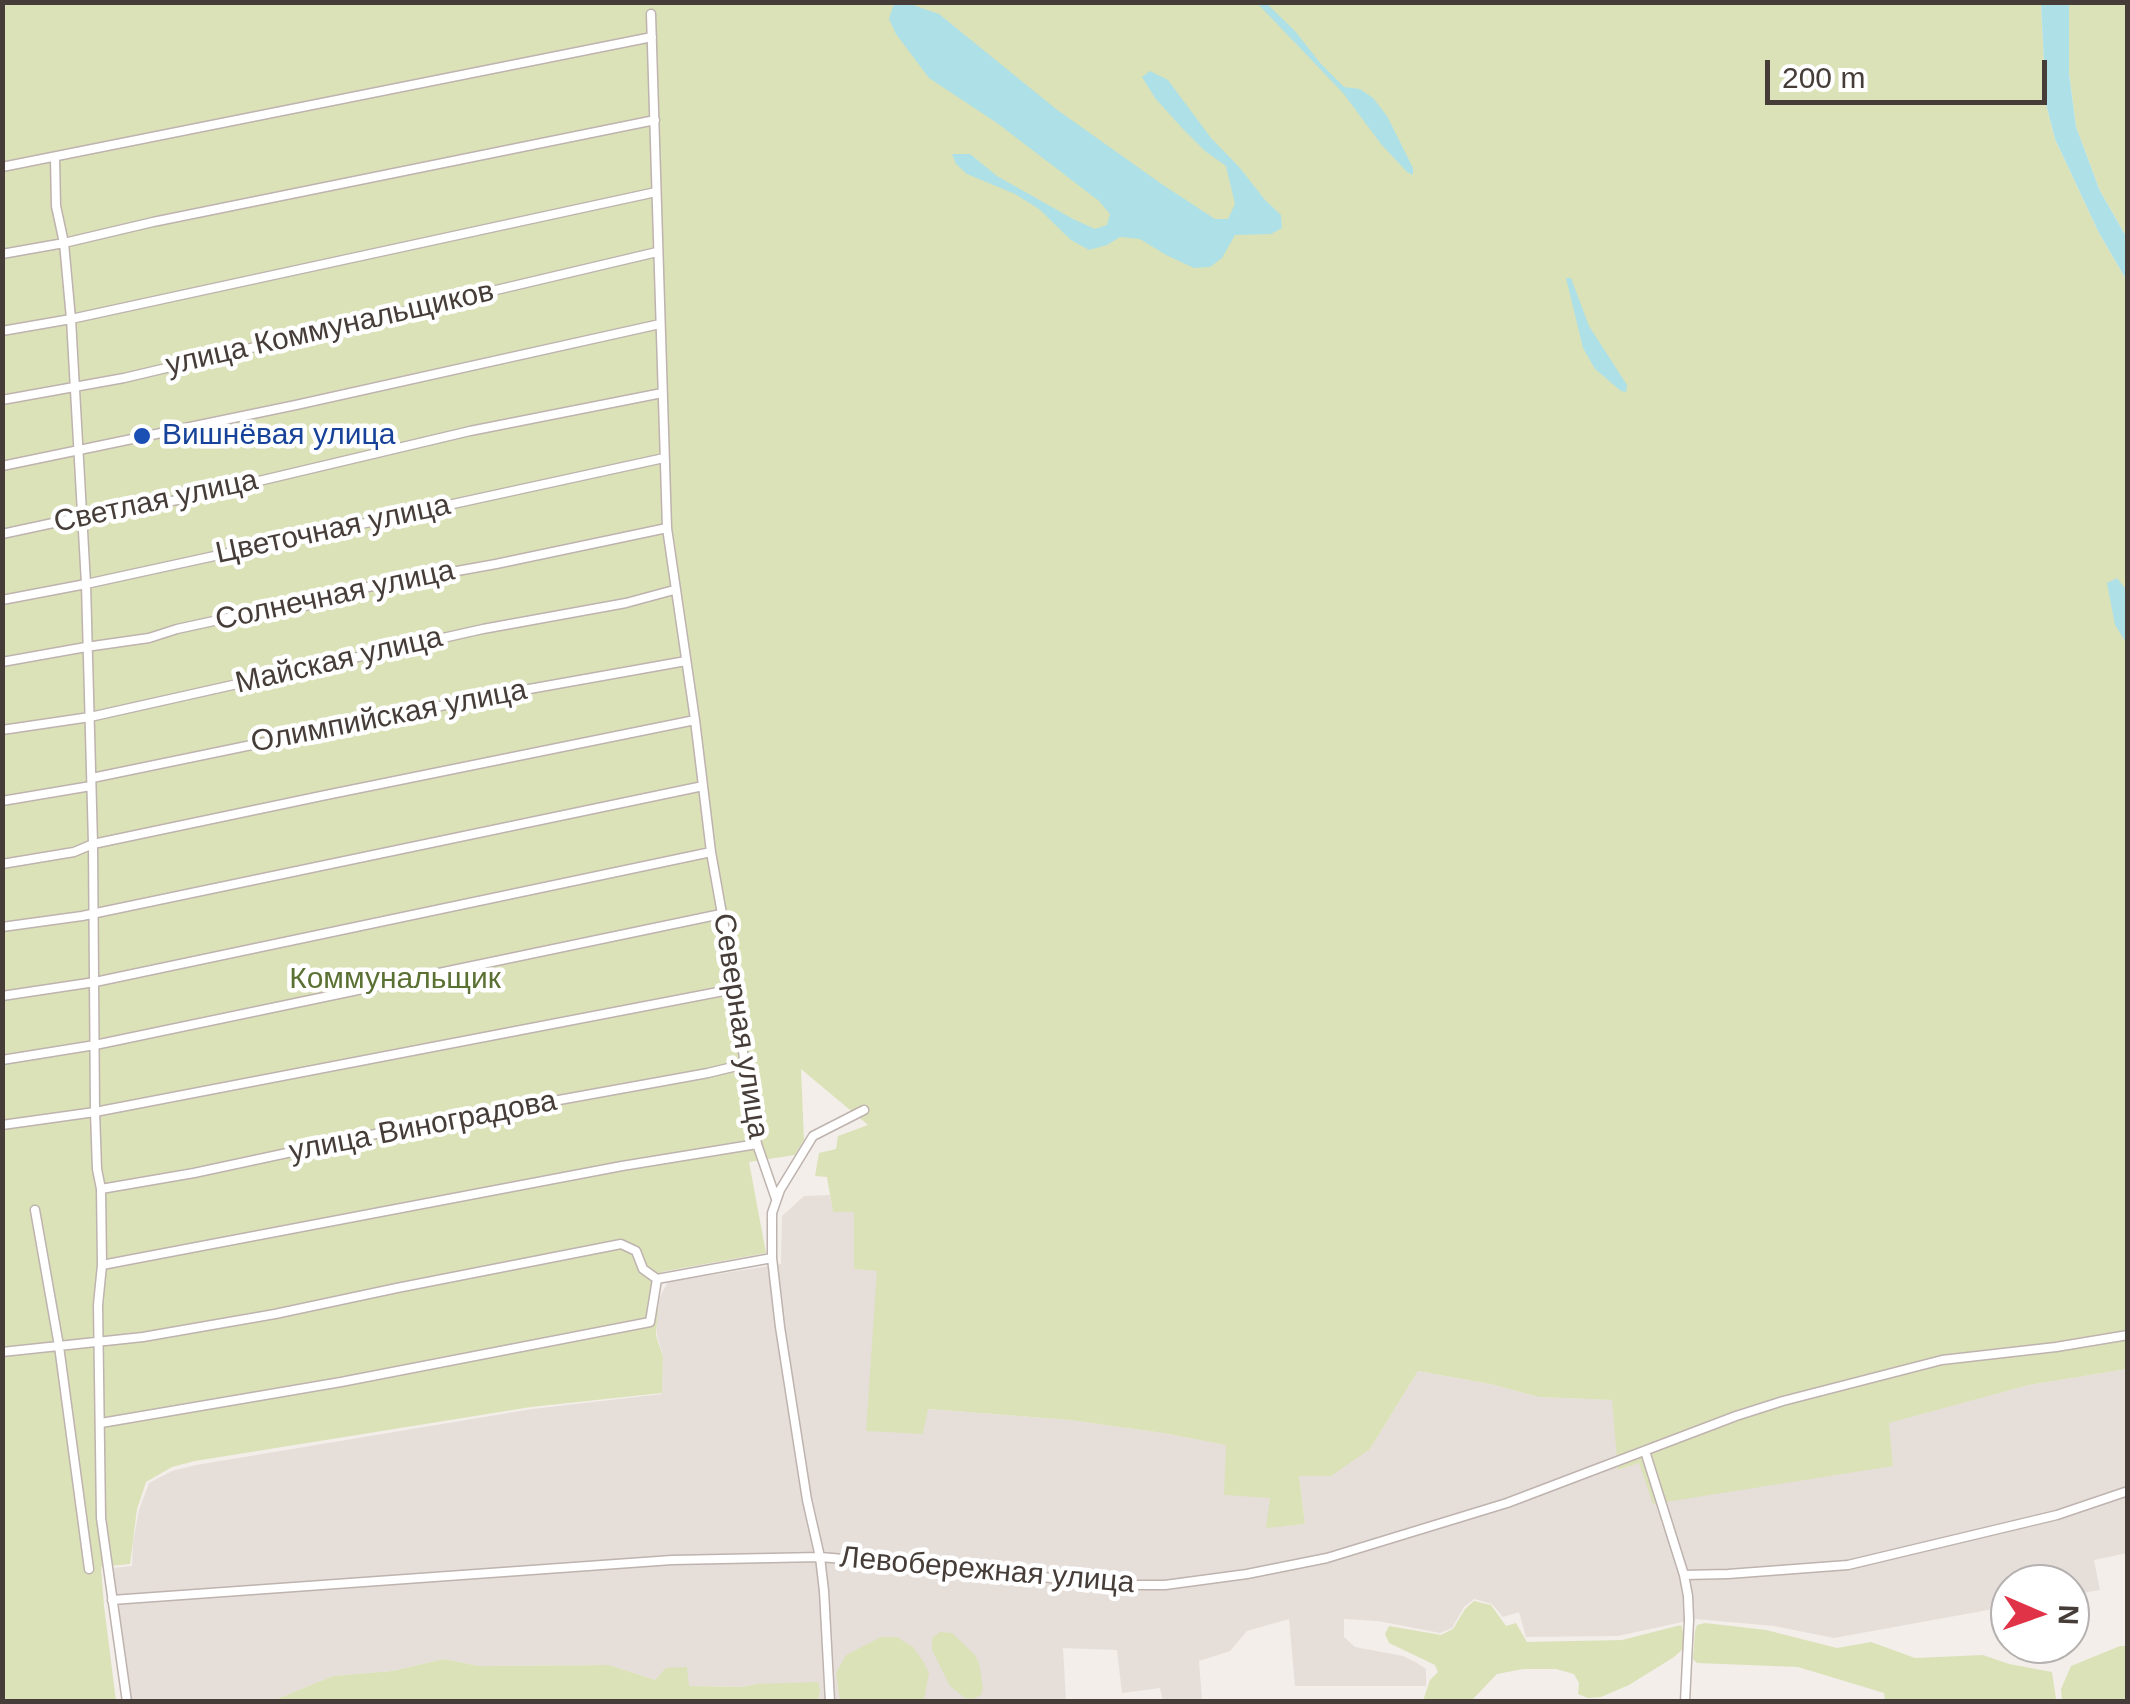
<!DOCTYPE html>
<html>
<head>
<meta charset="utf-8">
<style>
  body { margin:0 }
  #map { position:relative; width:2130px; height:1704px; overflow:hidden; background:#f3eeea; font-family:Arial,sans-serif }
  canvas { display:block }
  .frame { position:absolute; inset:0; border:5px solid #463d39; pointer-events:none }
  .north { position:absolute; left:1990px; top:1564px; width:100px; height:100px; box-sizing:border-box; background:#fff; border:2px solid #b5b1b0; border-radius:50%; rotate:92deg; font-size:28px; font-weight:700; line-height:40px; text-align:center; color:#463d39 }
  .north::after { content:''; display:block; margin:auto; width:35px; height:45px; background:#e13348; clip-path:polygon(50% 0,100% 100%,50% 72%,0 100%) }
  .scale { position:absolute; left:1765px; top:60px; width:282px; height:45px; box-sizing:border-box; border:5px solid #463d39; border-top:0; padding-left:12px; font-size:30px; line-height:35px; white-space:nowrap; color:#463d39; -webkit-text-stroke:8px #fff; paint-order:stroke }
</style>
</head>
<body>
<div id="map">
<canvas width="2130" height="1704"></canvas>
<div class="frame"></div>
<div class="north">N</div>
<div class="scale">200 m</div>
</div>
<script>
const context = document.querySelector('canvas').getContext('2d');
context.lineJoin = 'round';
function fill(path, color) { context.fillStyle = color; context.fill(path, 'evenodd'); }
const poly = rows => new Path2D(rows.map(r => 'M' + r).join(''));
function trace(path, color, width, dash) { context.strokeStyle = color; context.lineWidth = width; context.lineCap = dash ? 'butt' : 'round'; context.setLineDash(dash || []); context.stroke(path); }
function label(font, color, halo, rows, align = 'center') {
  context.font = font + ' Arial,sans-serif'; context.lineWidth = 9; context.setLineDash([]); context.textBaseline = 'middle'; context.strokeStyle = halo; context.fillStyle = color; for (const [text, x, y, turn = 0] of rows) {
    context.save(); context.translate(x, y); context.rotate((+turn || 0) * Math.PI / 180); context.textAlign = isNaN(turn) ? turn : align; if (halo) context.strokeText(text, 0, 0); context.fillText(text, 0, 0); context.restore();
  }
}
fill(poly([
  [830,1195,833,1211,854,1212,854,1269,877,1270,923,1434,927,1409,1070,1420,1163,1433,1227,1445,1270,1498,1267,1527,1305,1524,1299,1475,1370,1449,1418,1371,1490,1384,1539,1397,1613,1400,1619,1470,1638,1462,1893,1466,1888,1423,2029,1385,2127,1369,2127,1553,2094,1560,2100,1590,2070,1595,2070,1584,2010,1584,2010,1606,1834,1638,1774,1626,1696,1619,1618,1636,1526,1637,1519,1612,1503,1617,1492,1604,1474,1599,1464,1607,1452,1628,1440,1633,1378,1621,1344,1619,1344,1637,1355,1647,1403,1656,1417,1663,1426,1669,1426,1686,1295,1686,1289,1619,1247,1631,1230,1651,1199,1661,1202,1701,1163,1701,1160,1688,1122,1693,1117,1650,1063,1648,1066,1701,817,1701,820,1691,756,1684,743,1687,688,1686,687,1668,655,1680,609,1665,479,1666,444,1659,392,1671,333,1676,272,1701,132,1701,112,1568,132,1566,133,1542,139,1510,149,1483,172,1471,196,1465,532,1409,662,1394,663,1356,657,1335,657,1314,660,1297,668,1282,781,1264,782,1216,804,1196]
]), '#e6ded9');
fill(poly([
  [2,3,2041,3,2046,104,2055,139,2099,233,2127,281,2127,1369,2029,1385,1889,1423,1893,1466,1653,1504,1639,1463,1618,1470,1612,1400,1539,1397,1490,1384,1418,1371,1370,1449,1331,1476,1299,1476,1305,1524,1266,1528,1270,1498,1224,1495,1226,1445,1163,1433,1070,1420,928,1409,923,1434,866,1431,877,1271,854,1269,854,1212,833,1212,827,1177,815,1176,819,1153,836,1149,838,1136,868,1125,801,1069,804,1140,795,1155,749,1162,766,1253,661,1272,656,1335,663,1357,662,1393,531,1407,195,1461,172,1467,146,1482,137,1509,130,1564,101,1567,104,1606,116,1701,3,1701],
  [2069,3,2127,3,2127,238,2100,191,2076,127,2069,73],
  [1474,1601,1491,1605,1506,1626,1516,1623,1527,1642,1622,1640,1681,1625,1684,1635,1683,1649,1674,1657,1629,1685,1601,1697,1588,1698,1578,1694,1579,1683,1574,1674,1556,1669,1523,1669,1497,1674,1471,1701,1423,1701,1430,1680,1438,1672,1435,1665,1389,1643,1385,1634,1389,1626,1441,1635,1453,1629,1465,1609],
  [1705,1623,1766,1630,1837,1648,1871,1642,1915,1658,1983,1655,2009,1664,2052,1672,2056,1699,2055,1702,1885,1701,1884,1693,1798,1667,1697,1663,1693,1659,1695,1631,1697,1625],
  [940,1632,952,1633,975,1655,979,1663,983,1688,981,1695,973,1699,965,1698,950,1686,932,1650,932,1638],
  [881,1637,897,1637,913,1647,923,1661,929,1673,924,1700,919,1702,840,1701,836,1673,846,1655],
  [2120,1646,2127,1646,2127,1701,2062,1701,2061,1689,2071,1666],
  [444,1659,479,1666,609,1665,655,1680,666,1668,687,1667,689,1686,743,1687,756,1684,818,1682,820,1691,817,1702,272,1701,333,1676,392,1671]
]), '#dbe2b8');
fill(poly([
  [894,3,907,3,939,14,1056,109,1163,185,1215,219,1228,219,1235,204,1226,166,1205,151,1183,129,1155,98,1142,77,1150,71,1168,80,1211,138,1240,168,1265,200,1281,215,1282,228,1271,234,1235,235,1222,258,1210,267,1194,268,1166,255,1140,239,1120,237,1107,245,1089,250,1071,240,1039,209,1015,194,967,174,956,164,952,154,970,154,997,176,1073,219,1095,229,1107,225,1110,214,1099,201,997,123,929,78,896,34,889,19],
  [1257,3,1266,3,1295,31,1321,64,1344,87,1360,89,1373,98,1387,116,1413,168,1413,175,1407,172,1381,144,1343,93],
  [2041,3,2069,3,2069,73,2076,127,2100,191,2127,238,2127,281,2099,233,2055,139,2046,104],
  [1566,278,1571,278,1589,326,1627,385,1626,392,1621,391,1595,369,1583,348],
  [2117,578,2127,591,2127,644,2115,625,2107,583]
]), '#aee0e8');
const minor = poly([
  [651,14,667,528,695,720,711,852,730,959,752,1115,757,1144,776,1199],
  [55,158,56,206,64,243,71,319,86,584,93,844,95,1112,97,1169,101,1189,102,1265,98,1305,101,1518,127,1702],
  [2,167,652,37],
  [2,254,64,243,153,222,655,120],
  [2,331,71,319,656,192],
  [2,400,124,378,657,252],
  [2,466,296,405,660,324],
  [2,534,81,517,183,499,470,431,662,393],
  [2,600,86,584,664,458],
  [2,662,86,647,149,638,177,629,269,609,305,606,343,597,357,589,496,564,667,528],
  [2,730,90,717,483,629,626,603,674,590],
  [92,778,479,698,686,661],
  [2,801,91,786],
  [2,864,74,852,93,844,326,795,695,720],
  [2,927,82,916,703,786],
  [2,996,95,982,711,852],
  [2,1060,95,1045,721,914],
  [2,1125,95,1112,734,989],
  [101,1189,194,1173,399,1129,708,1073,745,1064],
  [35,1210,59,1346,89,1569],
  [102,1265,622,1166,757,1144],
  [2,1352,143,1337,275,1314,397,1288,621,1244,636,1251,643,1269,657,1279,772,1258],
  [101,1423,341,1382,650,1322,657,1279],
  [1645,1451,1684,1575,1688,1596,1689,1620,1685,1702],
  [1684,1575,1728,1574,1848,1565,2057,1515,2128,1491],
  [112,1600,672,1560,820,1557,999,1572,1112,1585,1165,1585,1247,1574,1327,1558,1507,1503,1736,1416,1783,1401,1942,1360,2056,1347,2128,1335],
  [830,1702,824,1591,820,1557,807,1500,780,1327,772,1258,772,1213,780,1190,813,1136,864,1110]
]);
trace(minor, '#beb3ae', 11);
trace(minor, '#fff', 8);
for (const [x, y, r, color] of [
  [142,436,10,"#1a4fb4"]
]) { const dot = new Path2D(); dot.arc(x, y, r, 0, 2 * Math.PI); context.fillStyle = color; context.fill(dot); trace(dot, '#fff', 4); }
label('30px', '#463d39', '#fff', [
  ["улица Коммунальщиков",330,329,-13],
  ["Светлая улица",156,502,-12],
  ["Цветочная улица",333,530,-12],
  ["Солнечная улица",335,596,-12],
  ["Майская улица",339,661,-13],
  ["Олимпийская улица",389,717,-11],
  ["Северная улица",740,1026,81],
  ["улица Виноградова",423,1127,-11],
  ["Левобережная улица",987,1571,5]
]);
label('30px', '#164399', '#fff', [
  ["Вишнёвая улица",162,436]
], 'left');
label('30px', '#5b7133', '#fff', [
  ["Коммунальщик",395,980]
]);
</script>
</body>
</html>
